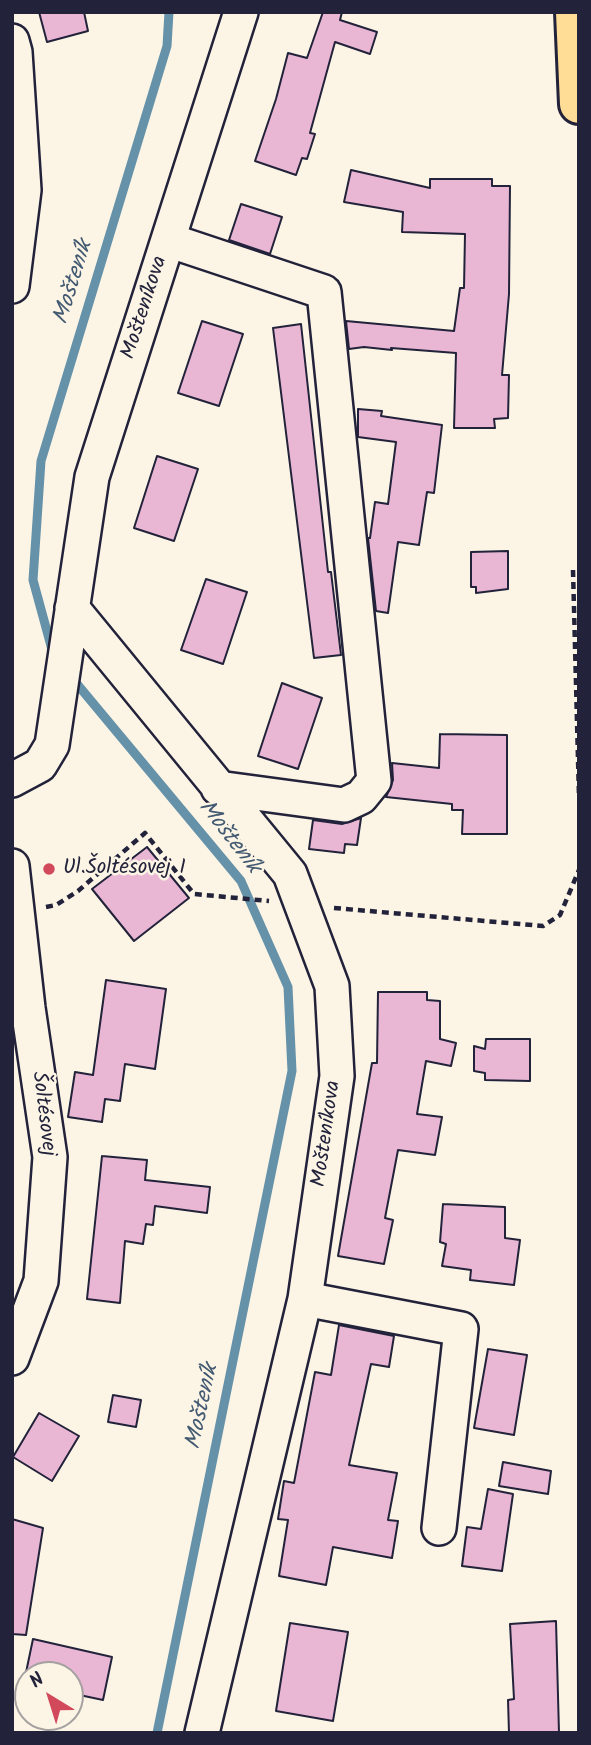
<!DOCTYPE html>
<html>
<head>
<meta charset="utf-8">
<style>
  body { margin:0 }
  #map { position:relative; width:591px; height:1745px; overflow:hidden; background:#fcf5e5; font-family:Kalam,sans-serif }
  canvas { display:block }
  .frame { position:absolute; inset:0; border:14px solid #22223b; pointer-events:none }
  .north { position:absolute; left:14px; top:1661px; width:70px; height:70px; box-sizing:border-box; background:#fcf5e5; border:2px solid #a5a1a1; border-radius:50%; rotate:322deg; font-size:19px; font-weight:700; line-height:28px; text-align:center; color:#22223b }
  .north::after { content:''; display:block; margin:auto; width:24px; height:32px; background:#d1495b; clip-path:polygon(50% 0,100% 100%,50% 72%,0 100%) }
</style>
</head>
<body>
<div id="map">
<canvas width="591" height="1745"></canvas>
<div class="frame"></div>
<div class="north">N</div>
</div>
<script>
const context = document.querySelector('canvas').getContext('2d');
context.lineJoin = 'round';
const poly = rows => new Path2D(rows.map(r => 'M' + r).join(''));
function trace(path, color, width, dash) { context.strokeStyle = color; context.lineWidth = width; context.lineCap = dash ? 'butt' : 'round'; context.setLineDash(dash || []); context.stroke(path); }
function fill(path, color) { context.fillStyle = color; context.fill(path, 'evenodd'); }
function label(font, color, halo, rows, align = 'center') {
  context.font = font + ' Kalam,sans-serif'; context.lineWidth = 5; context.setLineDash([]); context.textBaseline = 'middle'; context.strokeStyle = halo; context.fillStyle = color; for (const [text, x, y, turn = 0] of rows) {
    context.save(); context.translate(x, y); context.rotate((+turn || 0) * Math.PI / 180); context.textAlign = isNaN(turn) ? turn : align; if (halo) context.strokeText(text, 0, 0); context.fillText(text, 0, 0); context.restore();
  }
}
trace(poly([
  [54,657,33,580,41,461,167,46,169,12],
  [72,678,241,881,288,987,292,1071,157,1733]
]), '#6591a9', 9);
const building = poly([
  [39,12,84,12,88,31,47,42,39,12],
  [323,12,342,12,340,20,377,32,370,54,335,42,310,133,315,134,307,159,302,158,296,175,255,161,276,99,288,53,307,58,323,12],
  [351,170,430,188,430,179,492,179,492,186,510,186,509,294,502,375,509,375,508,418,494,419,495,428,454,428,456,353,391,348,392,350,364,347,349,349,346,321,454,331,460,288,464,288,465,234,402,232,403,212,344,202,351,170],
  [241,204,282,217,270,254,229,240,241,204],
  [202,321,243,334,219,406,178,393,202,321],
  [301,324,328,572,331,572,341,655,314,658,273,328,301,324],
  [358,409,382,411,381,416,442,425,434,493,427,492,419,545,398,542,388,613,376,611,368,538,370,538,375,502,388,504,396,442,358,437,358,409],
  [157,456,198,469,174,541,134,528,157,456],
  [508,551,508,589,476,593,476,587,471,587,471,552,508,551],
  [206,579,247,592,223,664,181,650,206,579],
  [282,683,322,698,298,769,258,756,282,683],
  [440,734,507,735,507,834,462,834,463,810,452,810,452,804,386,797,393,780,392,763,439,768,440,734],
  [361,818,357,845,345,844,344,853,309,849,313,820,342,824,361,818],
  [147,847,189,898,134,941,92,889,147,847],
  [106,980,166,989,155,1069,125,1064,120,1101,105,1099,102,1122,68,1117,75,1072,93,1075,106,980],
  [378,992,427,992,427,1000,440,1001,440,1039,456,1043,451,1066,426,1061,417,1114,442,1117,435,1155,398,1150,385,1218,393,1220,384,1264,338,1256,372,1063,377,1063,378,992],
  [486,1039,530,1039,530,1081,485,1080,485,1073,474,1071,474,1046,485,1049,486,1039],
  [102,1156,147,1160,145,1180,210,1187,207,1213,155,1206,153,1225,146,1224,143,1244,125,1241,120,1303,87,1299,102,1156],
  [443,1204,505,1207,505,1238,520,1240,514,1285,470,1280,471,1270,442,1266,446,1244,440,1242,443,1204],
  [339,1325,394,1336,389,1367,371,1364,349,1465,397,1473,388,1520,398,1521,392,1558,333,1547,326,1585,279,1576,288,1520,278,1519,284,1481,294,1483,315,1372,331,1375,339,1325],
  [488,1349,527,1355,514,1435,474,1428,488,1349],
  [113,1395,141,1400,136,1427,108,1422,113,1395],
  [39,1413,79,1436,52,1481,13,1457,39,1413],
  [503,1462,551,1471,548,1494,499,1486,503,1462],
  [488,1489,513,1494,502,1571,462,1566,467,1527,481,1529,488,1489],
  [12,1519,43,1528,26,1635,12,1634,12,1519],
  [556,1621,559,1733,509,1733,508,1700,514,1699,510,1624,556,1621],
  [290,1623,348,1632,333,1721,276,1711,290,1623],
  [33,1639,112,1657,103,1700,70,1693,70,1675,28,1675,28,1683,24,1682,33,1639]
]);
fill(building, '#e9b7d4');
trace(building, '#22223b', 2);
const minor = poly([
  [12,41,15,52,24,190,12,286],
  [168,240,324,292,374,781,361,797,344,805,218,788],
  [72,608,290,874,332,986,337,1076,305,1299,202,1733],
  [12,780,40,765,52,745,92,477,241,12],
  [12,866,28,1008,50,1157,41,1281,12,1358],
  [305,1299,461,1329,439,1528]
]);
const major = poly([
  [575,12,579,104]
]);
trace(minor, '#22223b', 38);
trace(major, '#22223b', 44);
trace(poly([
  [573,570,579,797],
  [46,907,56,905,78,891,145,833,194,894,269,901],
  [334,908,543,926,560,915,579,870]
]), '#22223b', 4.5, [7, 5]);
trace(minor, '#fcf5e5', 33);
trace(major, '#ffdd96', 38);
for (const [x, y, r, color] of [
  [49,869,7,"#d1495b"]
]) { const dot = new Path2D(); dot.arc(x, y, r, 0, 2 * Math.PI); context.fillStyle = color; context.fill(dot); trace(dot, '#fcf5e5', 2.5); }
label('21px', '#22223b', '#fcf5e5', [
  ["Mošteníkova",146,308,-72],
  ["Šoltésovej",42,1114,83],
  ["Mošteníkova",328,1134,-82]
]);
label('21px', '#22223b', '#fcf5e5', [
  ["Ul.Šoltésovej I",63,869]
], 'left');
label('italic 23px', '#435a72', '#fcf5e5', [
  ["Mošteník",75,283,-73],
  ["Mošteník",228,838,52],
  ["Mošteník",204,1407,-78]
]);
</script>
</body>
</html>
